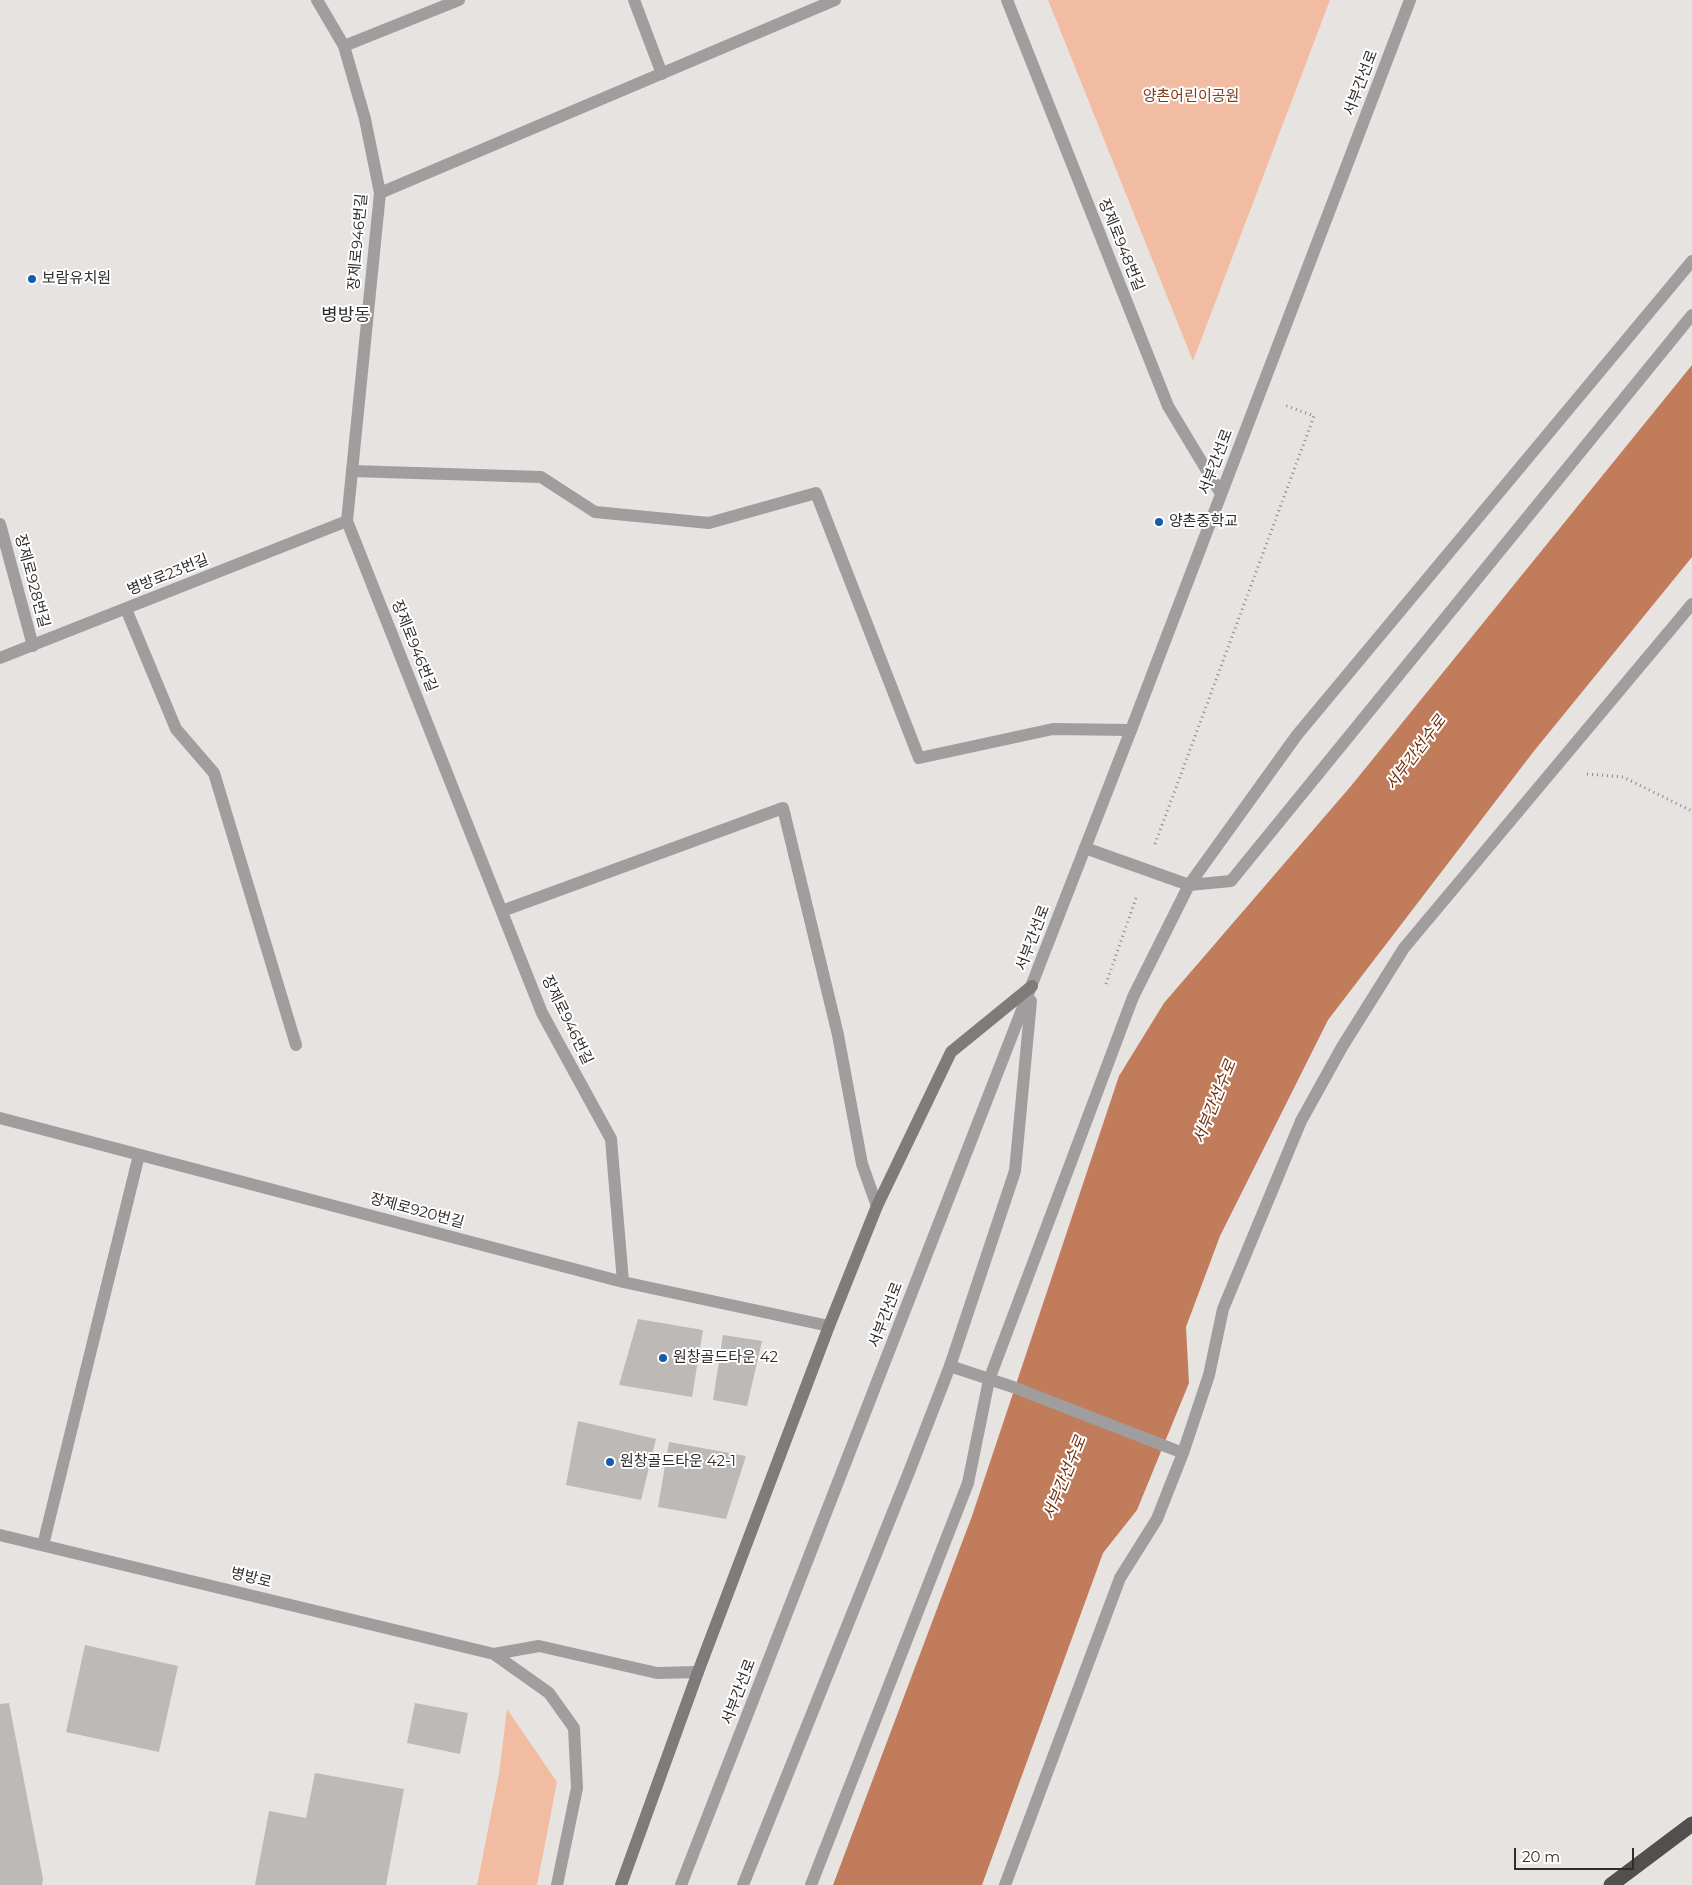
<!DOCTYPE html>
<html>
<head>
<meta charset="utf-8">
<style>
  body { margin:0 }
  #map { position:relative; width:1692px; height:1885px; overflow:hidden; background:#e7e3e1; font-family:Montserrat,sans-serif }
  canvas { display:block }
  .scale { position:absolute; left:1514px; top:1848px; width:120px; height:22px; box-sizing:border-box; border:2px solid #2f2d2c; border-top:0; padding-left:6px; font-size:15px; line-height:18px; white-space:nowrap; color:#2f2d2c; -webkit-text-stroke:4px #fff; paint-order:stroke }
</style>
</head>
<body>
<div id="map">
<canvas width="1692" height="1885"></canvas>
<div class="scale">20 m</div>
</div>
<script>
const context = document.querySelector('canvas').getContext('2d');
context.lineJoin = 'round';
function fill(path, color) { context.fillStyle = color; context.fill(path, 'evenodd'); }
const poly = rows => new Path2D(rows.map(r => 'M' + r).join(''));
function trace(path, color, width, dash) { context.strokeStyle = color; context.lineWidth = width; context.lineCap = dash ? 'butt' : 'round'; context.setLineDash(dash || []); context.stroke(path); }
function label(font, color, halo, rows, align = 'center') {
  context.font = font + ' Montserrat,"Noto Sans KR",sans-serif'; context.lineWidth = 4; context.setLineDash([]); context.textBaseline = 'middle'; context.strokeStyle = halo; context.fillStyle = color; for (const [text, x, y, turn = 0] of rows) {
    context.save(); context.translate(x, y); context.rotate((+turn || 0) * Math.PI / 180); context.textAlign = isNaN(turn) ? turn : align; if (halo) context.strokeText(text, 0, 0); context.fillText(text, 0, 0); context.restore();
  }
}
fill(poly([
  [1048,0,1330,0,1193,361],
  [507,1709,557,1782,537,1885,477,1885,499,1774]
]), '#f2bca3');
fill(poly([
  [1692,365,1692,557,1534,751,1328,1020,1220,1236,1186,1327,1189,1383,1137,1510,1103,1553,982,1885,833,1885,972,1516,1119,1076,1164,1003,1351,786]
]), '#c07c5b');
fill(poly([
  [638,1319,703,1330,692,1397,619,1385],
  [723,1335,762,1341,747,1406,713,1400],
  [578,1421,656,1439,641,1500,566,1485],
  [669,1442,746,1456,726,1519,658,1507],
  [85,1645,178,1666,159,1752,66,1732],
  [9,1703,43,1879,42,1885,0,1885,0,1704],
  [415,1703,468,1713,460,1754,407,1743],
  [315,1773,404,1789,386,1885,255,1885,269,1811,306,1818]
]), '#bdb9b7');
trace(poly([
  [1587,774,1623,777,1692,811],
  [1155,844,1314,416,1284,405],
  [1106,984,1137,895]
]), '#8a8786', 3, [1, 4]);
trace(poly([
  [352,471,541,477,595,512,709,523,816,493,919,758,1053,729,1131,730],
  [126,609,176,729,214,773,296,1045],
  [502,911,783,808,838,1035,862,1164,877,1206]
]), '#9f9d9d', 12);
trace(poly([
  [1189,885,1231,881,1692,315]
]), '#9f9d9d', 12);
trace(poly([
  [317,0,344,46,365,119,380,193,347,521,542,1013,611,1139,623,1282],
  [634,0,662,74],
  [344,46,459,0],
  [380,193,835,0],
  [0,524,33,646],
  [0,658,347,521],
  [1085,848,1189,885],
  [0,1118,623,1282,829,1326],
  [950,1366,1013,1387,1183,1453],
  [43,1545,139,1155],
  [811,1885,968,1483,989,1380,1133,997,1189,885,1297,735,1692,261],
  [1005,1885,1120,1578,1157,1519,1183,1453,1209,1375,1223,1309,1301,1121,1342,1047,1404,948,1692,604]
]), '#9f9d9d', 12);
trace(poly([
  [1007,0,1168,406,1221,494],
  [0,1535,494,1654,549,1693,574,1728,577,1788,557,1885],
  [494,1654,539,1646,657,1673,698,1672],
  [681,1885,1131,730,1410,0],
  [743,1885,909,1472,950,1366,1015,1171,1031,1001]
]), '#9f9d9d', 12);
trace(poly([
  [621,1885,698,1672,829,1326,877,1206,951,1052,1032,986]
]), '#7e7c7b', 12);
trace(poly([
  [1611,1885,1692,1824]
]), '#534f4e', 15);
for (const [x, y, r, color] of [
  [32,279,5,"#185bab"],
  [1159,522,5,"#185bab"],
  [663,1358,5,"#185bab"],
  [610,1462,5,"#185bab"]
]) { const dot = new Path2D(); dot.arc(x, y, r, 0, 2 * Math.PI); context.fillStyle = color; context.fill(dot); trace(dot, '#fff', 2); }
label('15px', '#2f2d2c', '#fff', [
  ["서부간선로",1361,83,-69],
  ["장제로946번길",358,242,-85],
  ["장제로948번길",1121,245,68],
  ["서부간선로",1216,462,-69],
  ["병방로23번길",168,575,-22],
  ["장제로928번길",32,581,75],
  ["장제로946번길",414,646,68],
  ["서부간선로",1033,938,-69],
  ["장제로946번길",567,1020,64],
  ["장제로920번길",417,1211,15],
  ["서부간선로",886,1315,-69],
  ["병방로",251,1578,14],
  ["서부간선로",739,1692,-69]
]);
label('15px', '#7e3d1b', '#fff', [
  ["양촌어린이공원",1191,97]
]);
label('15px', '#2f2d2c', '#fff', [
  ["보람유치원",42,279],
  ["양촌중학교",1169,522],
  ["원창골드타운 42",673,1358],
  ["원창골드타운 42-1",620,1462]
], 'left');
label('italic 16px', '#6e2e08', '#fff', [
  ["서부간선수로",1416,753,-53],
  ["서부간선수로",1215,1102,-68],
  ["서부간선수로",1065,1478,-68]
]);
label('18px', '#2f2d2c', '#fff', [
  ["병방동",346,316]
]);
</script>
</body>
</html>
